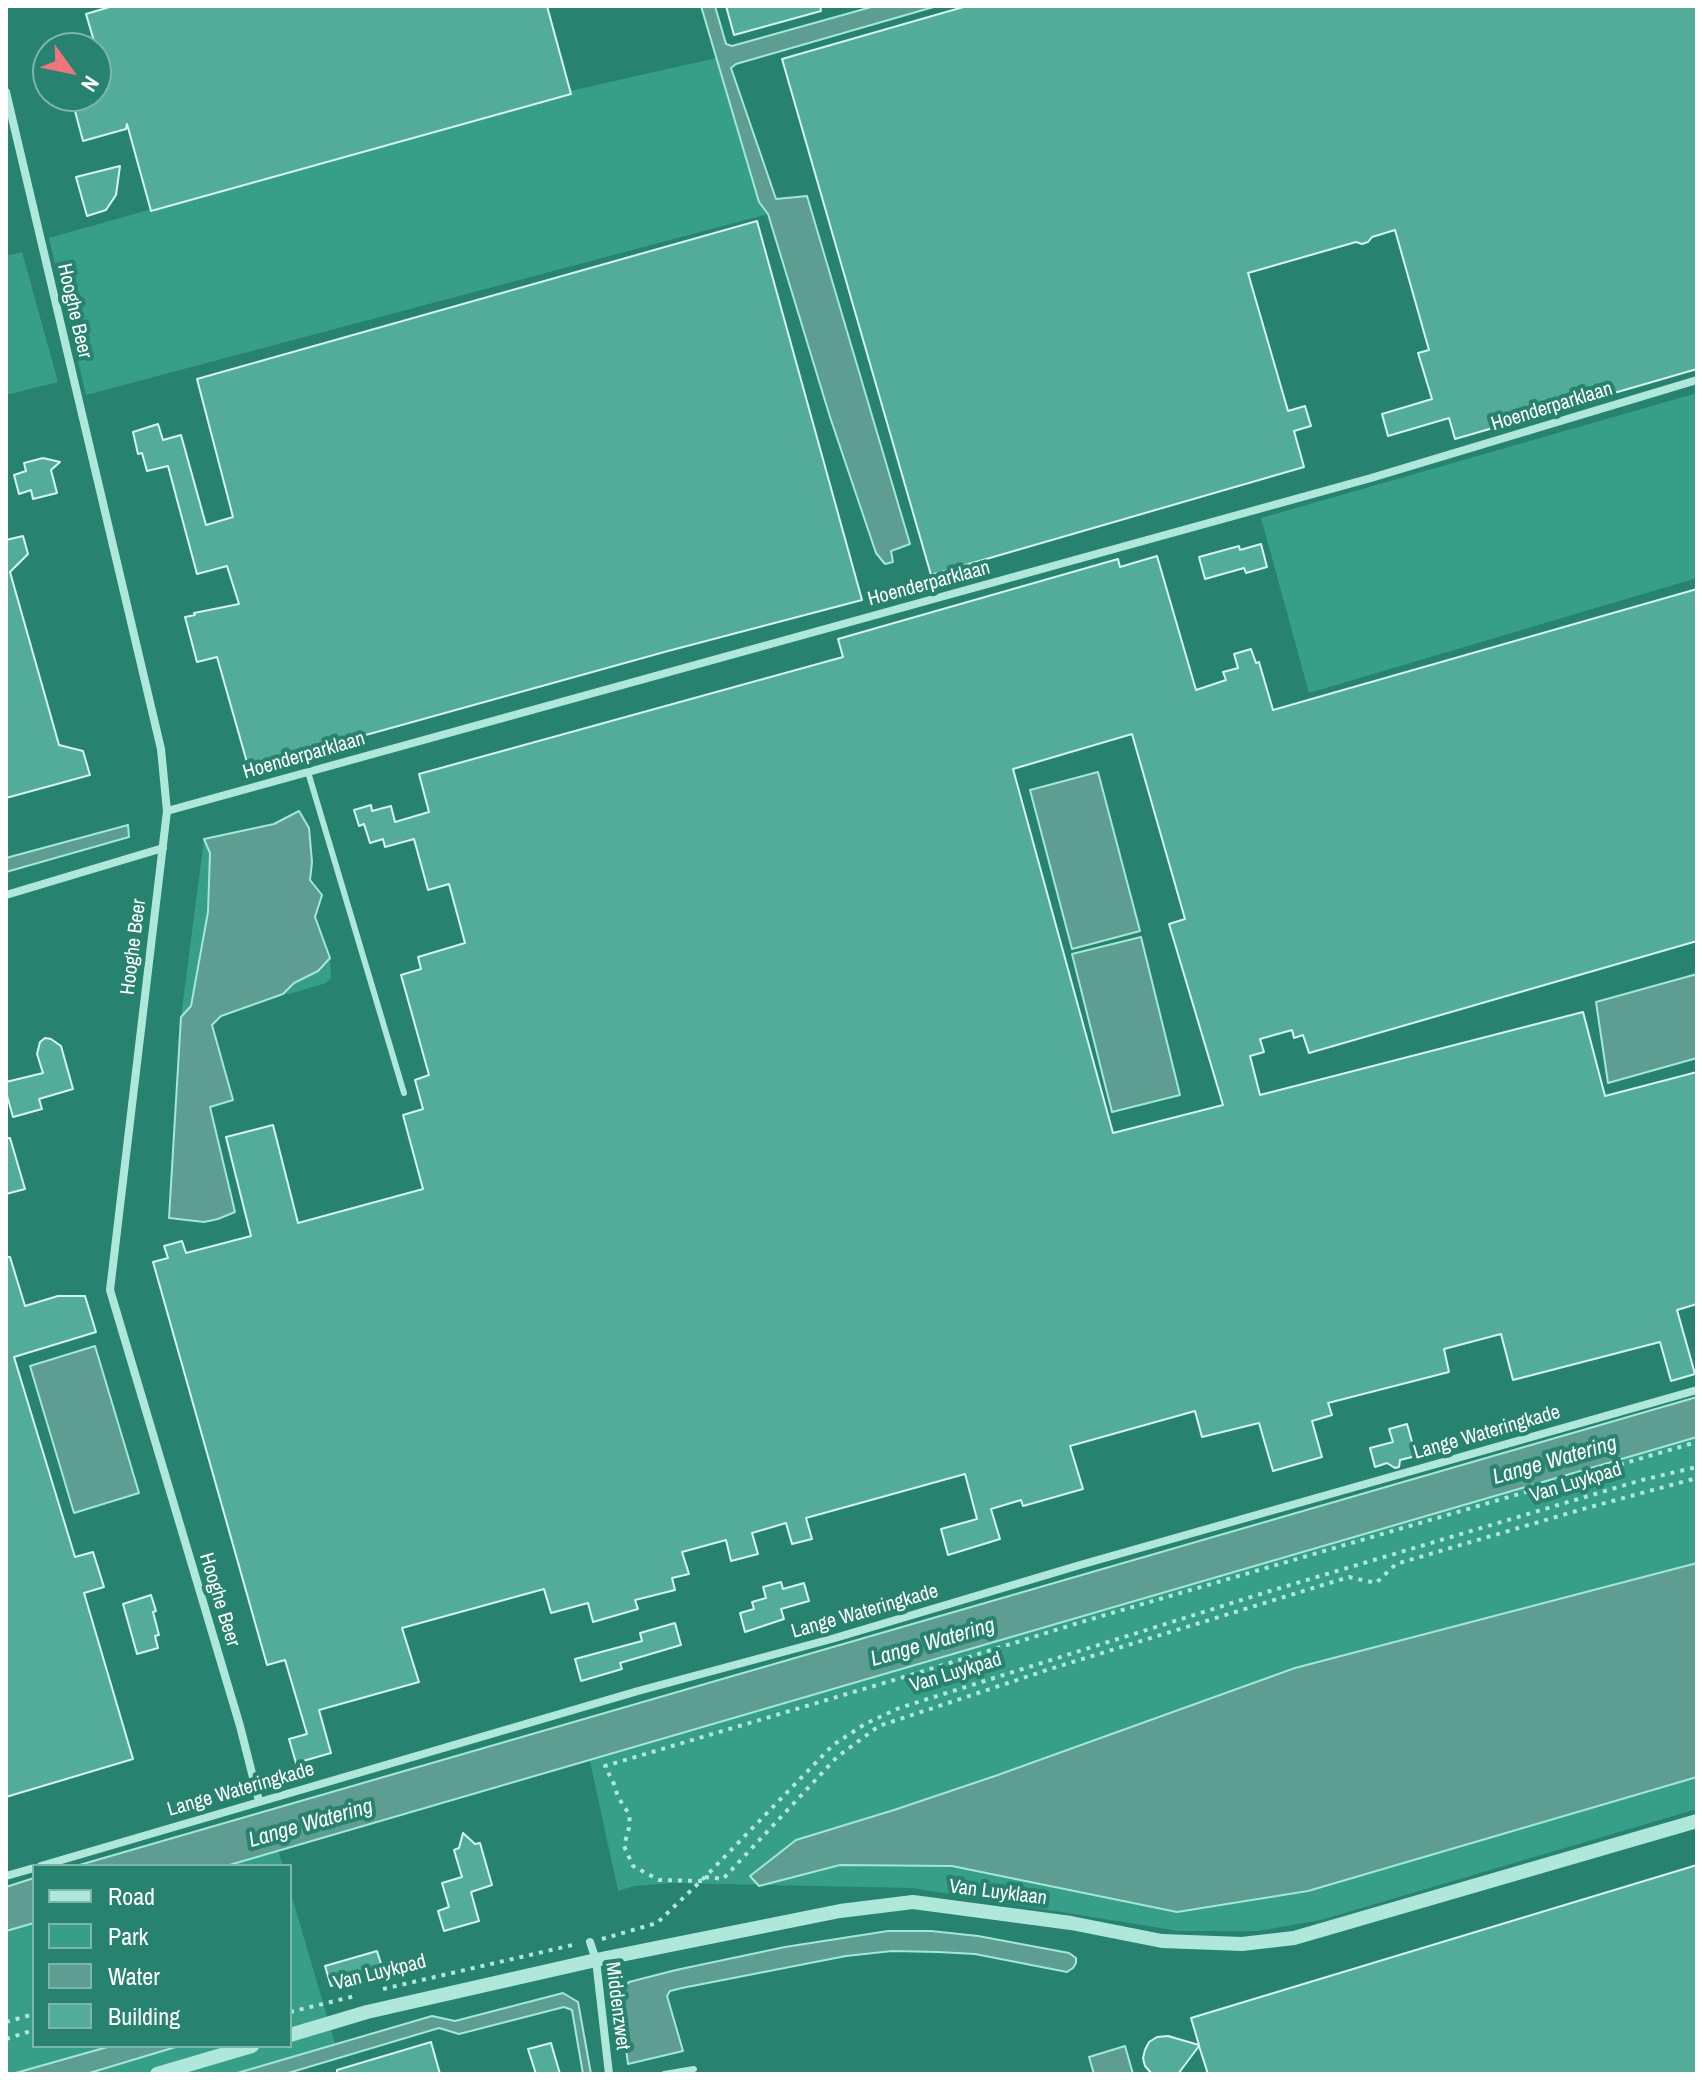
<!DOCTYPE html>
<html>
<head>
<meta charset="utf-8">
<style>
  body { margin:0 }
  #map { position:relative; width:1703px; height:2080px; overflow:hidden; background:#278370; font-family:"Archivo Narrow",sans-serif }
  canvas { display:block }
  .frame { position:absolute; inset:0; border:8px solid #fff; pointer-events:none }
  .legend { position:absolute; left:32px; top:1864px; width:260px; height:184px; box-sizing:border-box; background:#278370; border:2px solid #7db5a9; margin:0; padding:10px 14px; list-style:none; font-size:24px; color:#fff }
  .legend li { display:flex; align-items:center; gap:16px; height:40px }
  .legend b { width:40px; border:2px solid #7db5a9 }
  .north { position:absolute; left:32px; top:32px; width:80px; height:80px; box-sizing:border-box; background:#278370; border:2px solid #7db5a9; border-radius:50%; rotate:123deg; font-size:22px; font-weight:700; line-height:32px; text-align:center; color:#fff }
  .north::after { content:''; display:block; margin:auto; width:28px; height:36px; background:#ef757c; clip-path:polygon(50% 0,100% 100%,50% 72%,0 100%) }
</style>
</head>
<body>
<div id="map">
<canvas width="1703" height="2080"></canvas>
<div class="frame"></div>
<ul class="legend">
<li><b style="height:10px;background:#b0e7db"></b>Road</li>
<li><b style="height:22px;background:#379e87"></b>Park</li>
<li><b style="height:22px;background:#5e9d91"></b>Water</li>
<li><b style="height:22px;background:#53ac9a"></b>Building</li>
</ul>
<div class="north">N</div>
</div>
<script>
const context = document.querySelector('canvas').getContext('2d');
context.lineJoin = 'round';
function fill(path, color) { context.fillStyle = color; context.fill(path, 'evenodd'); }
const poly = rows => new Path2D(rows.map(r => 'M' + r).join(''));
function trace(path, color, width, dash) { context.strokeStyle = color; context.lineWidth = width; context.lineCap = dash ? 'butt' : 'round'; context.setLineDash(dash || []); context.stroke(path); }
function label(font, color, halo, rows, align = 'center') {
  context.font = font + ' "Archivo Narrow",sans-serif'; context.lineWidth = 8; context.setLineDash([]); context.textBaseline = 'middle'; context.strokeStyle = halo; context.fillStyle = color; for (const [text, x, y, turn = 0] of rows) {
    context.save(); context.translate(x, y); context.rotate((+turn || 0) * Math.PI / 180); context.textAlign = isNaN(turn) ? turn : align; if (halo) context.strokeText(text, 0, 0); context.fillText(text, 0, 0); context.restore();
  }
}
fill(poly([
  [716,58,759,202,768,214,86,395,49,238,566,92],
  [22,252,58,382,6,395,6,256],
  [1697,393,1697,578,1309,693,1261,518],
  [204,839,210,853,208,912,191,1006,181,1017],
  [330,958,331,978,326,983,289,994,283,994,294,983,318,971],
  [1697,1437,1697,1809,1321,1920,1258,1931,1179,1931,912,1888,673,1883,634,1886,618,1891,590,1761],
  [278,1850,283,1866,226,1866],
  [290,1890,335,2044,234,2074,6,2074,6,1931,34,1923,34,2046,290,2046]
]), '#379e87');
const water = poly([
  [701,6,715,6,726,44,732,46,875,6,937,6,736,64,731,68,776,199,807,196,910,544,891,551,893,562,885,564,876,553,830,417,768,214,759,202,701,6],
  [1098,772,1140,931,1072,949,1030,790,1098,772],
  [299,811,309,828,312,862,310,880,322,895,315,917,330,958,318,971,294,983,283,994,221,1016,212,1025,233,1100,210,1107,235,1212,218,1219,204,1222,169,1218,181,1017,191,1006,208,912,210,853,204,839,274,824,299,811],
  [128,825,129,837,6,872,6,858,128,825],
  [1141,937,1180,1095,1112,1112,1072,954,1141,937],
  [1697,974,1697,1058,1608,1083,1596,1002,1697,974],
  [95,1346,139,1493,74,1513,30,1366,95,1346],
  [1697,1397,1697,1437,226,1866,76,1866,1697,1397],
  [1697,1563,1697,1777,1308,1891,1177,1912,952,1866,840,1865,759,1886,750,1876,796,1840,894,1810,995,1776,1295,1668,1697,1563],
  [34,1878,34,1923,6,1931,6,1887,34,1878],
  [888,1931,931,1931,978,1936,1069,1953,1076,1958,1076,1963,1073,1968,1067,1972,975,1954,938,1952,892,1951,846,1956,682,1988,670,1991,667,1996,683,2051,628,2064,619,1997,623,1988,629,1982,676,1970,785,1947,888,1931],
  [563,1993,578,2002,591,2074,583,2074,572,2010,564,2007,459,2034,439,2028,285,2074,234,2074,432,2016,455,2021,563,1993],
  [111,2046,179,2046,86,2074,12,2074,111,2046],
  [1125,2046,1133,2074,1094,2074,1089,2057,1125,2046]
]);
fill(water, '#5e9d91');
trace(water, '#a4e7d8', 2);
const building = poly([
  [113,6,547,6,571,94,151,211,127,124,126,129,83,141,71,96,96,96,96,48,86,14,113,6],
  [726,6,820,6,821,11,734,35,726,6],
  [967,6,1697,6,1697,369,1455,439,1449,418,1388,436,1382,414,1432,399,1418,353,1429,350,1395,230,1372,237,1368,242,1362,244,1356,242,1248,273,1288,411,1305,406,1311,426,1294,431,1304,467,931,575,782,59,967,6],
  [120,166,116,195,106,210,87,216,76,177,120,166],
  [757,221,862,600,668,651,283,758,282,757,248,766,217,657,197,662,185,617,195,615,194,613,239,604,227,566,197,574,168,466,147,471,142,453,138,454,133,432,158,424,163,440,181,435,206,525,233,517,197,379,757,221],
  [43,458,60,462,51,470,57,493,33,499,31,490,19,494,14,475,26,471,24,463,43,458],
  [23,536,28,554,10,572,59,745,83,751,90,775,6,798,6,540,23,536],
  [1261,544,1267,567,1246,573,1244,568,1205,579,1199,557,1239,546,1240,550,1261,544],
  [1157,556,1196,690,1226,680,1223,672,1238,668,1234,654,1251,649,1256,663,1259,662,1273,710,1697,589,1697,941,1309,1053,1303,1035,1294,1038,1292,1030,1260,1039,1264,1052,1250,1056,1260,1095,1583,1012,1605,1096,1697,1072,1697,1304,1677,1310,1695,1374,1671,1381,1660,1342,1513,1380,1501,1334,1444,1349,1449,1372,1328,1403,1332,1415,1312,1421,1322,1457,1273,1471,1259,1423,1202,1437,1195,1411,1070,1446,1083,1489,1023,1506,1021,1500,991,1509,1000,1539,948,1555,941,1529,977,1519,965,1474,806,1518,812,1539,792,1544,786,1523,752,1533,758,1554,731,1561,726,1540,682,1552,689,1574,672,1578,675,1590,635,1600,638,1609,593,1622,588,1603,551,1613,544,1589,402,1628,419,1682,319,1710,331,1753,296,1763,289,1739,307,1734,285,1660,267,1665,153,1262,168,1258,164,1246,182,1241,186,1253,251,1236,226,1137,273,1125,298,1223,423,1189,403,1115,423,1109,415,1080,429,1075,401,975,421,969,418,957,465,943,449,884,428,890,414,839,385,847,383,839,370,843,364,824,359,826,354,810,371,805,372,811,391,806,395,822,429,812,419,774,843,657,838,639,1118,559,1120,567,1157,556],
  [1132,734,1185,919,1169,924,1223,1105,1113,1133,1013,769,1132,734],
  [45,1038,51,1039,61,1046,73,1089,39,1099,42,1109,13,1117,6,1092,6,1082,43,1073,37,1054,40,1042,45,1038],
  [6,1138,10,1138,25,1189,6,1194,6,1138],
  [6,1257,10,1257,25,1306,58,1296,85,1296,96,1332,14,1357,75,1557,93,1552,104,1587,84,1593,133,1759,6,1797,6,1257],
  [1407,1424,1416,1456,1400,1460,1399,1467,1395,1468,1387,1463,1375,1467,1370,1448,1393,1442,1389,1429,1407,1424],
  [781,1582,783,1589,804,1583,809,1601,781,1609,784,1619,745,1632,740,1613,754,1609,752,1602,766,1598,763,1587,781,1582],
  [151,1595,156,1611,153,1612,159,1635,155,1636,158,1648,137,1654,123,1604,151,1595],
  [675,1623,681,1645,620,1663,622,1669,581,1681,575,1659,642,1641,640,1633,675,1623],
  [463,1833,475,1844,480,1843,492,1885,471,1892,479,1921,444,1931,438,1911,449,1907,442,1883,462,1877,454,1850,459,1848,463,1833],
  [1697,1865,1697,2074,1208,2074,1199,2046,1178,2074,1152,2074,1145,2066,1143,2058,1145,2050,1149,2042,1157,2037,1168,2036,1199,2045,1191,2018,1697,1865],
  [377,1951,383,1970,331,1986,325,1966,377,1951],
  [431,2042,440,2074,337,2074,337,2070,431,2042],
  [551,2043,560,2074,536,2074,528,2049,551,2043]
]);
fill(building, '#53ac9a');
trace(building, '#d3f5ee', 2);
trace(poly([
  [705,1877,723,1879,837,1757,879,1726,1050,1669,1349,1577,1376,1583,1396,1564,1583,1509,1697,1478],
  [702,1881,659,1880,633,1866,624,1846,630,1824,629,1814,618,1797,614,1784,605,1766,914,1674,1088,1620,1697,1442],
  [602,1939,657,1923,705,1877,833,1745,865,1724,899,1708,1270,1591,1642,1480,1697,1467],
  [383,1989,577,1944],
  [290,2012,355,1996],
  [6,2022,34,2014],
  [6,2039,34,2030]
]), '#b0e7db', 4, [4, 6]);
trace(poly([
  [308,772,404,1093],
  [664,2074,694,2069]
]), '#b0e7db', 6);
trace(poly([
  [6,92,161,749,167,811,110,1290,240,1726,259,1801],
  [167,811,1371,478,1697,380],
  [6,895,163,848],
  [41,1866,638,1691,835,1638,1080,1565,1697,1390],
  [6,1876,34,1868],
  [590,1942,596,1960,609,2074]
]), '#b0e7db', 8);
trace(poly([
  [290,2035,367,2012,596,1960,840,1911,913,1902,1071,1923,1162,1941,1242,1944,1294,1938,1697,1821],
  [157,2074,252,2046]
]), '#b0e7db', 14);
label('20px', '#fff', '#278370', [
  ["Hooghe Beer",74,311,77],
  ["Hoenderparklaan",1552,407,-17],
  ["Hoenderparklaan",929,584,-15],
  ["Hoenderparklaan",304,756,-16],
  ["Hooghe Beer",134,947,-83],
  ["Lange Wateringkade",1487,1433,-16],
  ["Van Luykpad",1576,1483,-17],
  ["Hooghe Beer",219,1600,73],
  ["Lange Wateringkade",865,1612,-16],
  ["Van Luykpad",956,1673,-17],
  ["Lange Wateringkade",241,1790,-16],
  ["Van Luyklaan",998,1893,7],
  ["Van Luykpad",380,1973,-14],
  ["Middenzwet",617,2006,83]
]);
label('italic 22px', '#fcfefe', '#278370', [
  ["Lange Watering",1555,1461,-16],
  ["Lange Watering",933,1643,-16],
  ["Lange Watering",311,1824,-16]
]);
</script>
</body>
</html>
